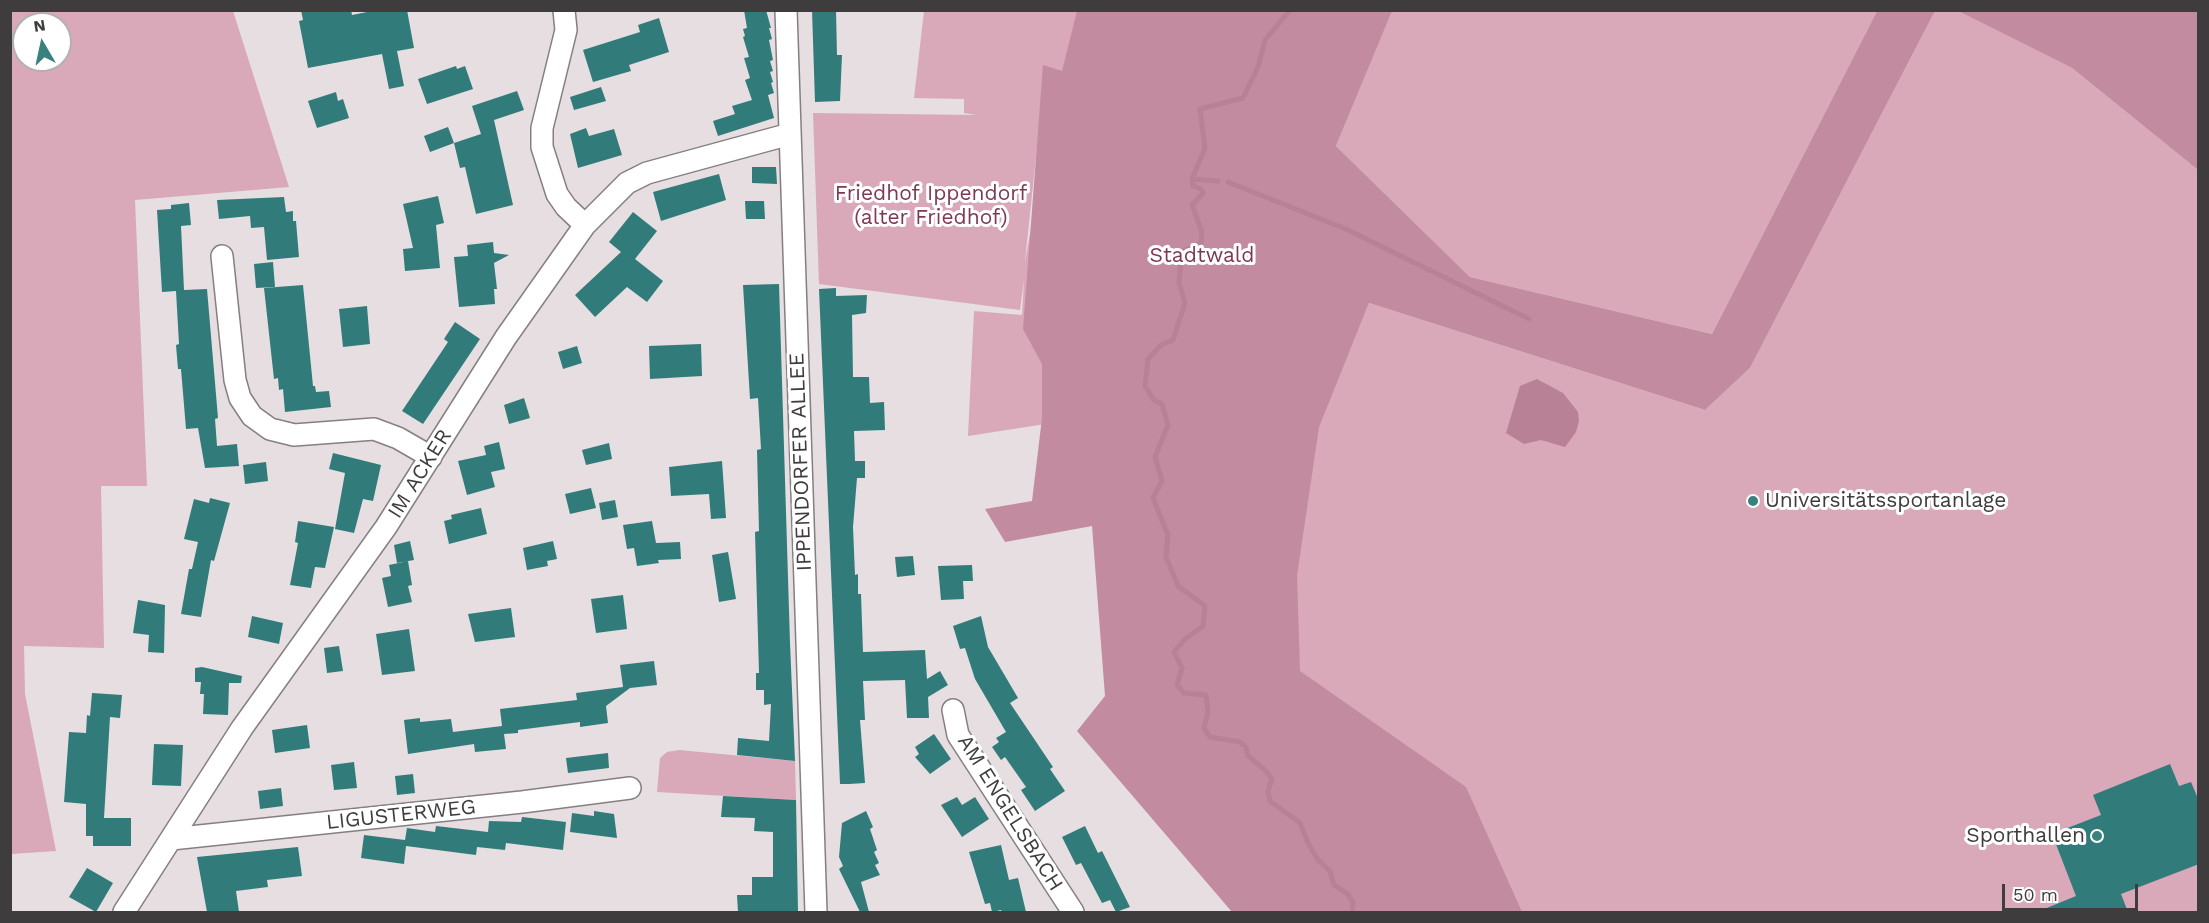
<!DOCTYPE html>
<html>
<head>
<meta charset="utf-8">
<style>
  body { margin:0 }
  #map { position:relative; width:2209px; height:923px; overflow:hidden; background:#e6dee1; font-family:"Work Sans",sans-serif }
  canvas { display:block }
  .frame { position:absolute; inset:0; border:12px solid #3f3c3d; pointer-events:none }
  .north { position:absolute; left:12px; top:12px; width:60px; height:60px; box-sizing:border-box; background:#fff; border:2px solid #b2b1b1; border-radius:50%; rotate:351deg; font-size:16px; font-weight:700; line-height:24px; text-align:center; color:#3f3c3d }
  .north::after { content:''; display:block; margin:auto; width:21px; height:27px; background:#39817f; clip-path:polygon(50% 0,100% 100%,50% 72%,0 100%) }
  .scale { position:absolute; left:2002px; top:884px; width:136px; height:27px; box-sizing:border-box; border:3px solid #3f3c3d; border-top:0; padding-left:8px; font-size:18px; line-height:21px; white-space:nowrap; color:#3f3c3d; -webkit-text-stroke:4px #fff; paint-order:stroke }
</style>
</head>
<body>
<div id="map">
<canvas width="2209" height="923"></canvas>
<div class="frame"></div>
<div class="north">N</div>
<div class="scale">50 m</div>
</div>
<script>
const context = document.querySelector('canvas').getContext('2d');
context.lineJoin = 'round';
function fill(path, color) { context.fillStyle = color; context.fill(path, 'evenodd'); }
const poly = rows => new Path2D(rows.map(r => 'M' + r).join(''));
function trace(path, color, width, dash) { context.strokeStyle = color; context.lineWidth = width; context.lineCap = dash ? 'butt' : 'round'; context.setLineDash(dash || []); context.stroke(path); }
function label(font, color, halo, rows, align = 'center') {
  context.font = font + ' "Work Sans",sans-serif'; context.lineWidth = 6; context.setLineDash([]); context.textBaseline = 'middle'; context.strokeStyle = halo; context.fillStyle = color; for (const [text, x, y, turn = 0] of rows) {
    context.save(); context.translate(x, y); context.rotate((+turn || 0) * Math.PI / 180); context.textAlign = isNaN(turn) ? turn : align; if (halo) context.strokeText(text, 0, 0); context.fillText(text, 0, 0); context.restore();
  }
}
fill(poly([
  [11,10,233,11,289,187,135,200,147,486,101,486,104,648,24,646,25,694,56,851,11,854],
  [24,24,60,24,60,60,24,60],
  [1392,10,1877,11,1712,334,1470,277,1336,146],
  [924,11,1390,11,1315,139,1342,369,1369,303,1705,410,1750,368,1935,11,1958,11,2072,68,2198,170,2198,912,1316,912,1110,414,968,436,974,311,1022,315,1024,280,1020,310,819,284,813,113,976,115,964,113,964,99,914,98],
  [1040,119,1042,166,1025,262,1025,261],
  [679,750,795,761,796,800,657,792,660,758,667,752]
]), '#d9a8b9');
fill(poly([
  [1077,11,1392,11,1336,146,1470,277,1712,334,1877,11,1935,11,1750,368,1705,410,1369,303,1319,427,1297,576,1300,671,1466,787,1522,912,1232,912,1077,731,1105,696,1092,526,1005,542,985,509,1032,501,1042,418,1042,364,1023,329,1043,65,1062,71],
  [1958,11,2198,11,2198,170,2072,68]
]), '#c38ba0');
fill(poly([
  [1537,379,1563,393,1578,412,1579,421,1576,432,1565,447,1541,440,1524,444,1506,433,1520,386]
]), '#b88195');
trace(poly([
  [1290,10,1265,40,1258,67,1243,98,1200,109,1205,148,1192,179,1193,186,1201,189,1203,193,1192,205,1202,232,1201,243,1182,251,1179,283,1185,303,1173,340,1161,345,1148,359,1145,386,1154,400,1162,404,1168,425,1155,457,1162,481,1153,498,1168,535,1166,557,1178,586,1205,606,1203,626,1185,639,1174,652,1182,668,1177,685,1184,693,1206,695,1208,712,1204,728,1210,737,1240,742,1246,747,1248,756,1265,770,1272,779,1268,791,1270,801,1300,823,1308,843,1318,860,1330,871,1334,885,1348,894,1353,903,1352,912],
  [1192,179,1218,181],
  [1228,182,1346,229,1529,319]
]), '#b88195', 5);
fill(poly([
  [301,10,351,10,352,15,377,10,407,10,414,48,397,51,404,86,389,89,382,54,308,68,299,21,303,20],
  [744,10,766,10,771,28,769,28,772,39,769,40,773,60,770,61,773,71,770,72,773,82,771,83,774,93,768,95,774,118,718,136,713,121,735,114,732,106,752,100,745,80,750,78,744,58,749,57,743,37,745,36,743,29,747,28],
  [812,10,836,10,837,55,842,55,840,101,815,102],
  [659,18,669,52,629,65,631,71,593,82,583,50,640,32,638,25],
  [456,66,457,69,465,66,473,89,427,104,418,79],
  [601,87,606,101,574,110,570,97],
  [517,91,524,110,494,120,513,205,476,214,465,167,460,168,454,143,481,134,472,106],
  [336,92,338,101,343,99,349,118,317,128,308,101],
  [448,127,454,143,430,152,424,136],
  [586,128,589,136,614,129,622,155,578,168,570,134],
  [752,167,776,167,777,184,752,183],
  [719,174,726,200,661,221,653,192],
  [438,196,444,223,436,225,440,268,405,271,403,249,413,248,403,204],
  [284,197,286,212,293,211,293,221,296,221,299,257,267,260,264,227,251,228,250,216,219,219,217,200],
  [745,201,764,201,765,219,746,219],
  [189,203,191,225,181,226,184,290,207,289,218,418,215,419,217,446,237,444,239,466,205,468,198,428,186,429,181,369,178,369,176,345,179,344,176,291,162,292,157,210,171,209,171,205],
  [633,212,657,231,635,259,663,281,647,302,627,287,595,317,575,295,621,252,609,242],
  [493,242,494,253,509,255,494,263,497,289,494,289,495,304,459,307,454,257,468,256,467,245],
  [273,262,275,287,256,288,254,264],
  [779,284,790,643,795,761,737,755,738,738,769,741,771,704,764,705,764,690,756,690,756,673,759,673,755,532,759,531,757,450,761,449,758,398,750,399,743,285],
  [303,285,313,386,315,386,316,392,329,391,331,407,285,412,283,389,279,390,278,378,274,379,264,288],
  [836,288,836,296,867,295,866,313,852,315,853,377,869,377,870,403,884,402,885,430,854,431,855,461,865,461,865,478,857,478,853,527,855,575,858,574,858,594,861,594,863,652,925,650,927,679,940,671,948,685,928,697,929,718,907,718,905,680,863,681,865,720,860,720,865,783,849,784,840,784,819,289],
  [367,306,370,344,343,347,339,309],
  [455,322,480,339,423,424,402,411,448,342,444,339],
  [701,344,702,376,650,379,649,346],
  [577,346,582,363,563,369,558,352],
  [524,398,530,418,509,424,504,405],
  [499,442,505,469,491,472,495,487,467,495,458,461,486,455,484,446],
  [609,443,612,459,586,465,582,450],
  [333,453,381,465,373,501,363,499,354,533,335,529,345,473,329,469],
  [722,461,726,518,711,519,709,494,671,496,669,467],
  [266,462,268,481,245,484,243,465],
  [591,488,596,508,570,514,565,494],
  [210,498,230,503,214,561,211,560,201,617,181,614,189,569,192,569,198,542,184,539,194,499,209,503],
  [615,500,618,517,602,520,599,503],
  [481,508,487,534,449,544,444,521,452,519,451,515],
  [298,521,334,527,325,568,315,567,311,588,290,585,298,543,295,542],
  [652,521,656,543,680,542,681,559,658,560,659,563,637,566,634,548,627,549,623,525],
  [410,541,414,560,397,563,394,545],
  [553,541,557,559,547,561,548,566,527,570,523,548],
  [728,552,736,599,719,602,712,555],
  [913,556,915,575,897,577,895,557],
  [408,561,412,585,408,586,412,602,388,607,382,578,391,576,389,565],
  [972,565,973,581,963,581,964,599,941,600,938,566],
  [623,595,627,629,596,633,591,599],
  [138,600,165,605,164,653,148,652,149,635,133,633],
  [511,608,515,637,475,642,468,614],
  [252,616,283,623,279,644,248,637],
  [981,616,988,647,1018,698,1010,703,1053,767,1050,769,1065,791,1035,811,1021,790,1026,787,1005,757,1001,760,992,747,999,742,996,738,1006,732,975,679,965,648,960,649,953,626],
  [409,629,415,671,382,675,376,634],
  [339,646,343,671,327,673,324,648],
  [654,661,657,685,630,688,606,706,608,723,580,727,580,722,518,730,518,733,504,734,506,749,475,752,474,744,408,754,404,720,420,718,420,722,451,719,453,732,502,726,500,709,577,700,576,693,623,687,620,665],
  [202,667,242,676,241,683,229,683,228,715,203,714,204,694,200,694,201,682,195,682,195,668],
  [92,693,122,695,120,718,110,717,104,818,131,818,131,846,93,846,93,836,86,836,86,804,64,802,69,732,86,733,87,715,90,716],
  [307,725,310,748,275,753,272,730],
  [934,734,951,759,930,774,915,757,919,754,915,747],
  [154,744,183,745,181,786,152,785],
  [608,753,609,768,568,773,566,758],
  [354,762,357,788,334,790,331,765],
  [2170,764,2179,786,2191,782,2199,801,2199,864,2121,894,2128,912,2037,912,2076,896,2052,834,2101,815,2093,795],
  [413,774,415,793,397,795,395,776],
  [281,788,283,806,260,809,258,791],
  [723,796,796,800,798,912,738,912,737,895,752,895,752,877,773,877,773,832,754,831,755,818,721,817],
  [957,797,962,805,975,797,989,819,962,837,941,805],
  [594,811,614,814,617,838,570,832,572,813,594,816],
  [866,811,873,827,870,829,877,850,874,852,879,863,875,865,880,875,861,882,869,912,860,912,839,869,843,866,839,857,842,823],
  [522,817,566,822,563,850,506,843,505,850,477,847,476,855,406,846,404,864,361,858,364,835,405,840,407,828,435,832,436,826,488,832,489,821,521,822],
  [1085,826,1098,853,1102,851,1130,907,1116,912,1110,900,1102,903,1081,863,1076,865,1062,837],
  [1001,845,1009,880,1018,878,1026,912,1002,912,1001,910,992,912,990,903,985,904,969,852],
  [298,847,302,876,267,880,268,887,236,891,239,912,207,912,197,857],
  [87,868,113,883,96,912,69,897]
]), '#317c7a');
const minor = poly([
  [564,10,566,30,542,128,542,147,557,194,566,207,585,225],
  [786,10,816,912],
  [222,256,235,380,240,398,252,416,270,429,294,435,374,429,398,438,431,457],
  [953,710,958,735,1073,912],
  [171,839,522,802,630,788],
  [124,912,242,728,386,527,506,337,585,225,627,183,647,173,790,134]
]);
trace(minor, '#867f81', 24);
trace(minor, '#fff', 21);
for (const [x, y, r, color] of [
  [1753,501,6,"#39817f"],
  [2097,836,6,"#39817f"]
]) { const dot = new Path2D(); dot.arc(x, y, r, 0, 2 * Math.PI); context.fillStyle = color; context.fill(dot); trace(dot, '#fff', 2); }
label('21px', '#7e3755', '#fff', [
  ["Friedhof Ippendorf",931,194],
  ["(alter Friedhof)",931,218],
  ["Stadtwald",1202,256]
]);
label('21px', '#3f3c3d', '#fff', [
  ["IPPENDORFER ALLEE",801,462,-92],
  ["IM ACKER",420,474,-58],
  ["AM ENGELSBACH",1010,813,58],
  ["LIGUSTERWEG",401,815,-6]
]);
label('21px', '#3f3c3d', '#fff', [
  ["Universitätssportanlage",1765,501],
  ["Sporthallen",2085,836,"right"]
], 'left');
</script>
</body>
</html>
